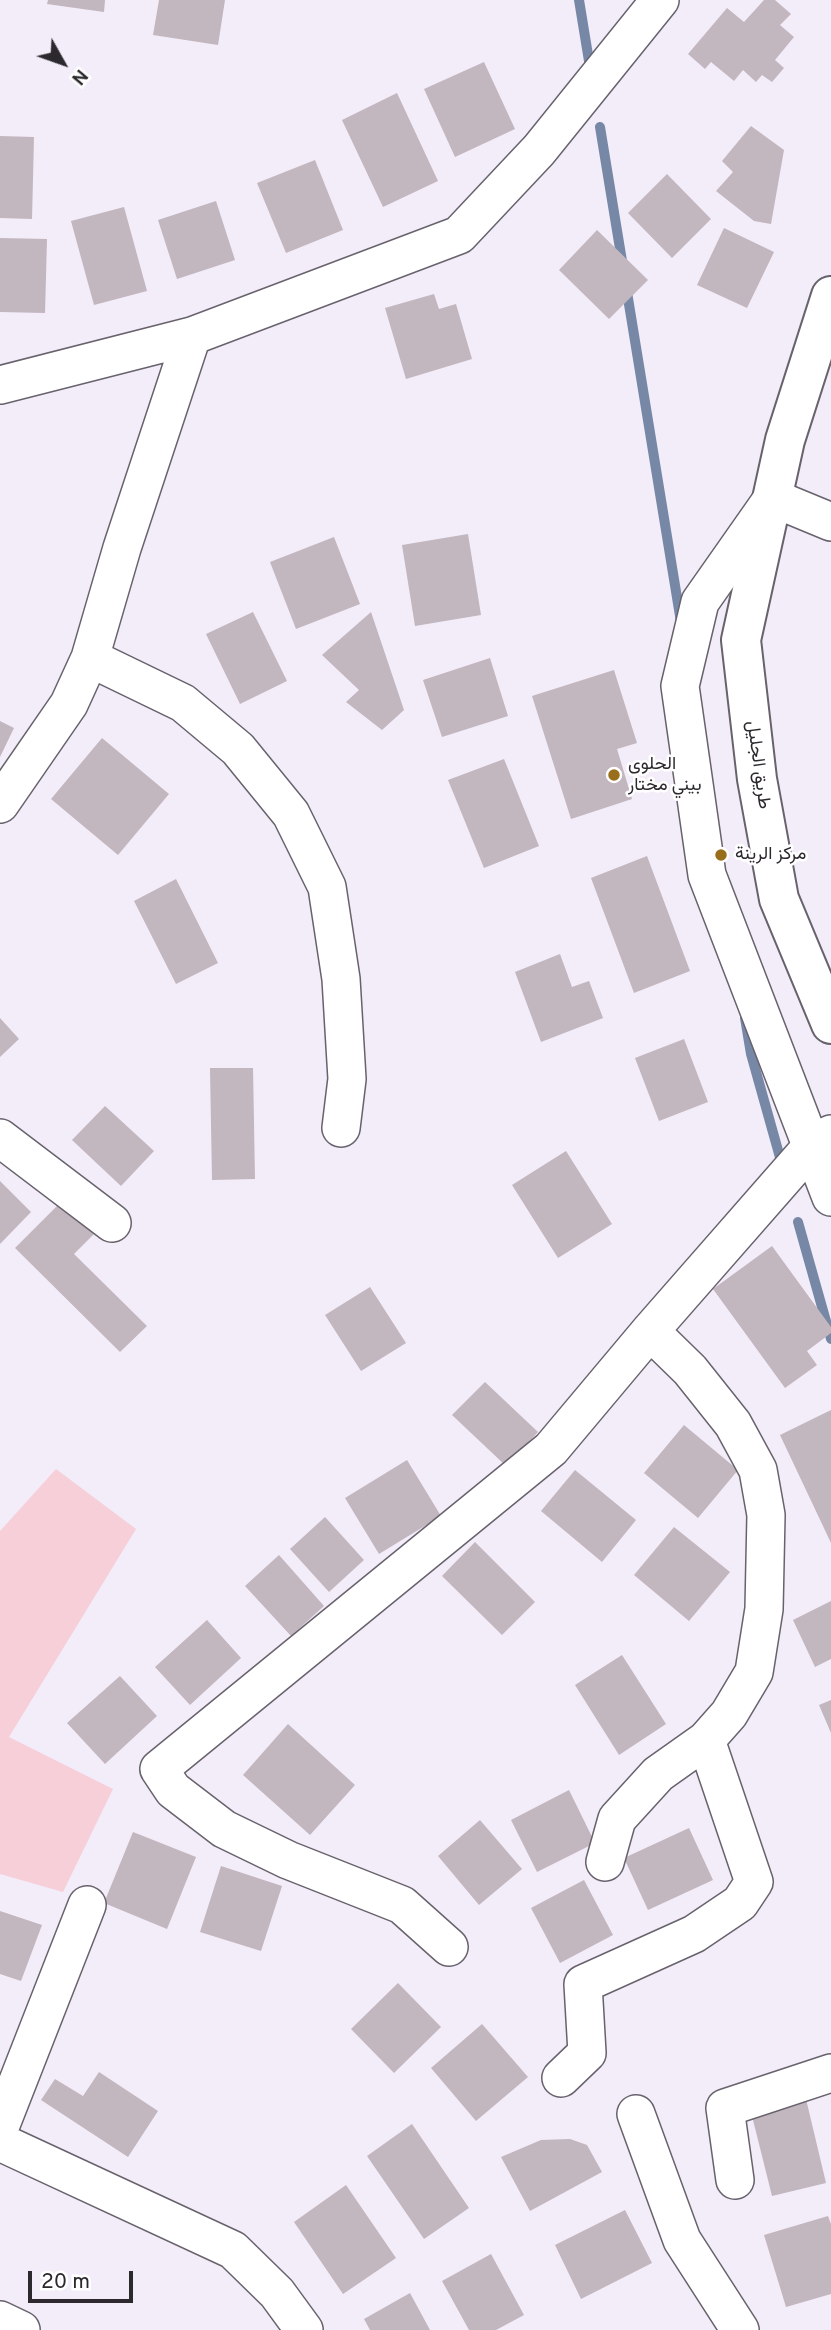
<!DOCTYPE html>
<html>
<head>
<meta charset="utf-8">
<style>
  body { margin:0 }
  #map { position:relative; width:831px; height:2330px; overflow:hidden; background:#f3ecf9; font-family:Overpass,sans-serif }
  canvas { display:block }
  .north { position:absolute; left:28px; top:28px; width:70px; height:70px; -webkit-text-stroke:5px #fff; paint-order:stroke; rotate:130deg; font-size:19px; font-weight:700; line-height:28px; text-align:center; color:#2c292e }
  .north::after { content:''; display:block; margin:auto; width:24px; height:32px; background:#2c292e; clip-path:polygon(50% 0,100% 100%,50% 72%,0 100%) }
  .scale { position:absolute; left:28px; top:2271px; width:105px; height:32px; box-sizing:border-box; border:4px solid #2c292e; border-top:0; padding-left:9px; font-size:21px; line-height:24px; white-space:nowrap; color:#2c292e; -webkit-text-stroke:5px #fff; paint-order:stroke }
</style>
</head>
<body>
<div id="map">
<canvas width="831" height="2330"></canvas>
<div class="north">N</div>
<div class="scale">20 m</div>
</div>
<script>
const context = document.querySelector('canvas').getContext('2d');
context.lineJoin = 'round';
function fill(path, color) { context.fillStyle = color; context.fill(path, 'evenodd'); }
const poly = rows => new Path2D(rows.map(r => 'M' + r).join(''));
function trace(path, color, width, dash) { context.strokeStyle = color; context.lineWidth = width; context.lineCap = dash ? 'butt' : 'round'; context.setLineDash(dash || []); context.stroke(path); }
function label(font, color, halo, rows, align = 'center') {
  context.font = font + ' Overpass,Vazirmatn,sans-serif'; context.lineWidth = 5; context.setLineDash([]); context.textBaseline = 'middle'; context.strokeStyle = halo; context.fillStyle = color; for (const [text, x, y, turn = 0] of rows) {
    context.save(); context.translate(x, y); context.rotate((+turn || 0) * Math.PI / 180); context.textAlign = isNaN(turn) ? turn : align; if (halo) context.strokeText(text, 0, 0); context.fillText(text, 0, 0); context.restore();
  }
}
fill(poly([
  [56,1469,136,1529,9,1737,113,1789,63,1892,0,1874,0,1531]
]), '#f6cfd9');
trace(poly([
  [579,0,589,61],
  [600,127,623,267],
  [626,286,681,622],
  [745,1018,751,1054,781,1161],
  [798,1222,831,1339]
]), '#7688a6', 10);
fill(poly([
  [48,0,105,0,104,12,47,4],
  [159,0,225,0,218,45,153,35],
  [764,0,775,0,791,14,780,25,794,37,775,60,784,68,772,82,762,75,756,82,743,70,734,81,711,62,705,69,688,54,727,8,744,22],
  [484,62,515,129,455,157,424,89],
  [397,93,438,181,383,207,342,120],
  [751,126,784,150,771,224,754,221,716,191,733,172,722,161],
  [0,136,34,137,32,219,0,218],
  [315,160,343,230,286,253,257,183],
  [667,174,711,219,672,258,628,213],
  [216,201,235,260,177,279,158,220],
  [124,207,147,291,94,305,71,221],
  [724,228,774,252,747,308,697,285],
  [597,230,648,280,609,319,559,270],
  [0,238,47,239,45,313,0,312],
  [434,294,439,309,456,304,472,359,406,379,385,308],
  [468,534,481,615,415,626,402,545],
  [334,537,360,604,296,629,270,562],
  [253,612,287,681,240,704,206,634],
  [371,612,404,710,382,730,346,702,359,690,322,655],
  [490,658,508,716,442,737,423,680],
  [614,670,637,743,617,749,632,799,571,819,532,696],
  [0,721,14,728,0,757],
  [102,738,169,794,118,855,51,799],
  [504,759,539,846,484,868,448,780],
  [647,856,690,971,634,993,591,878],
  [176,879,218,963,176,984,134,901],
  [560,954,572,987,589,981,603,1018,541,1042,515,972],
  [0,1018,19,1039,0,1057],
  [684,1039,708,1102,659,1121,635,1058],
  [210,1068,253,1068,255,1179,212,1180],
  [105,1106,154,1151,121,1186,72,1140],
  [566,1151,612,1224,558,1258,512,1185],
  [0,1181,31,1212,0,1244],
  [63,1200,96,1232,74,1254,147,1326,120,1352,15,1248],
  [772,1246,831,1327,831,1333,807,1351,817,1365,785,1388,713,1289],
  [370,1287,406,1343,361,1371,325,1315],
  [485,1382,538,1432,506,1466,452,1415],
  [831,1410,831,1543,780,1435],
  [684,1425,738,1470,698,1518,644,1473],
  [407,1460,441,1516,379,1554,345,1498],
  [575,1470,636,1520,602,1562,541,1511],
  [325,1517,364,1560,329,1592,290,1549],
  [674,1527,730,1572,689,1621,634,1575],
  [475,1542,535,1602,502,1635,442,1576],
  [279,1555,324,1606,291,1636,245,1586],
  [831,1601,831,1659,815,1667,793,1620],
  [207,1620,241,1658,190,1705,155,1667],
  [622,1655,666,1724,619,1755,575,1685],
  [120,1676,157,1716,105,1764,67,1723],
  [831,1700,831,1733,819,1705],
  [288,1724,355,1785,310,1835,243,1775],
  [569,1790,595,1843,537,1872,511,1820],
  [480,1820,522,1869,479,1905,438,1856],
  [689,1828,713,1880,648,1910,624,1858],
  [133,1832,196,1857,167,1929,104,1903],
  [221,1866,282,1886,261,1951,200,1932],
  [584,1880,613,1935,560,1963,531,1908],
  [0,1911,42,1925,21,1981,0,1974],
  [398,1983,441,2027,394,2073,351,2029],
  [482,2024,528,2077,476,2121,431,2068],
  [99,2072,158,2111,128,2157,41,2100,55,2079,83,2096],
  [806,2099,826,2183,772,2196,751,2112],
  [412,2124,469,2208,424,2239,367,2156],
  [570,2139,587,2145,602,2172,530,2211,501,2157,541,2140],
  [346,2185,396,2258,343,2294,294,2222],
  [625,2210,652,2263,581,2299,555,2245],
  [828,2216,831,2224,831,2294,786,2307,764,2235],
  [491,2254,524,2315,496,2330,469,2330,442,2281],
  [410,2293,430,2330,370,2330,364,2319]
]), '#c2b6bf');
const minor = poly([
  [0,385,192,336,459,235,539,150,660,0],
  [831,522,773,498,700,602,680,686,707,875,831,1197],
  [90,658,183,703,238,749,291,814,327,887,341,979,347,1079,341,1128],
  [0,804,69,704,90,658,122,548,192,336],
  [0,1138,112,1223],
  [605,1862,617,1819,658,1774,706,1740,729,1714,754,1672,764,1609,766,1515,758,1470,733,1424,690,1370,650,1331],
  [449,1947,402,1905,288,1860,224,1829,173,1790,159,1769,551,1449,650,1331,812,1146,831,1134],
  [561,2078,587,2053,583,1984,694,1934,740,1903,754,1882,706,1740],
  [636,2114,682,2240,740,2330],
  [0,2127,87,1905],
  [0,2142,233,2250,277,2293,304,2330],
  [735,2180,725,2108,831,2073],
  [0,2320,21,2330]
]);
const major = poly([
  [831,296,785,440,741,640,757,779,779,899,831,1024]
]);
trace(minor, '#68626d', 40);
trace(major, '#68626d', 42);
trace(minor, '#fff', 37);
trace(major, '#fff', 38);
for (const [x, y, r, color] of [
  [614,775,7,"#986e1b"],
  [721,855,7,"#986e1b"]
]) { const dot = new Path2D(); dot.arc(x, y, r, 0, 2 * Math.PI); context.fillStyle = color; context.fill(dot); trace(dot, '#fff', 2.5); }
label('18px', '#2c292e', '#fff', [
  ["الحلوى",628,765],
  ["بيني مختار",628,786],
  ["مركز الرينة",735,855]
], 'left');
label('18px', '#2c292e', '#fff', [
  ["طريق الجليل",757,765,82]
]);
</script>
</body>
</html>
